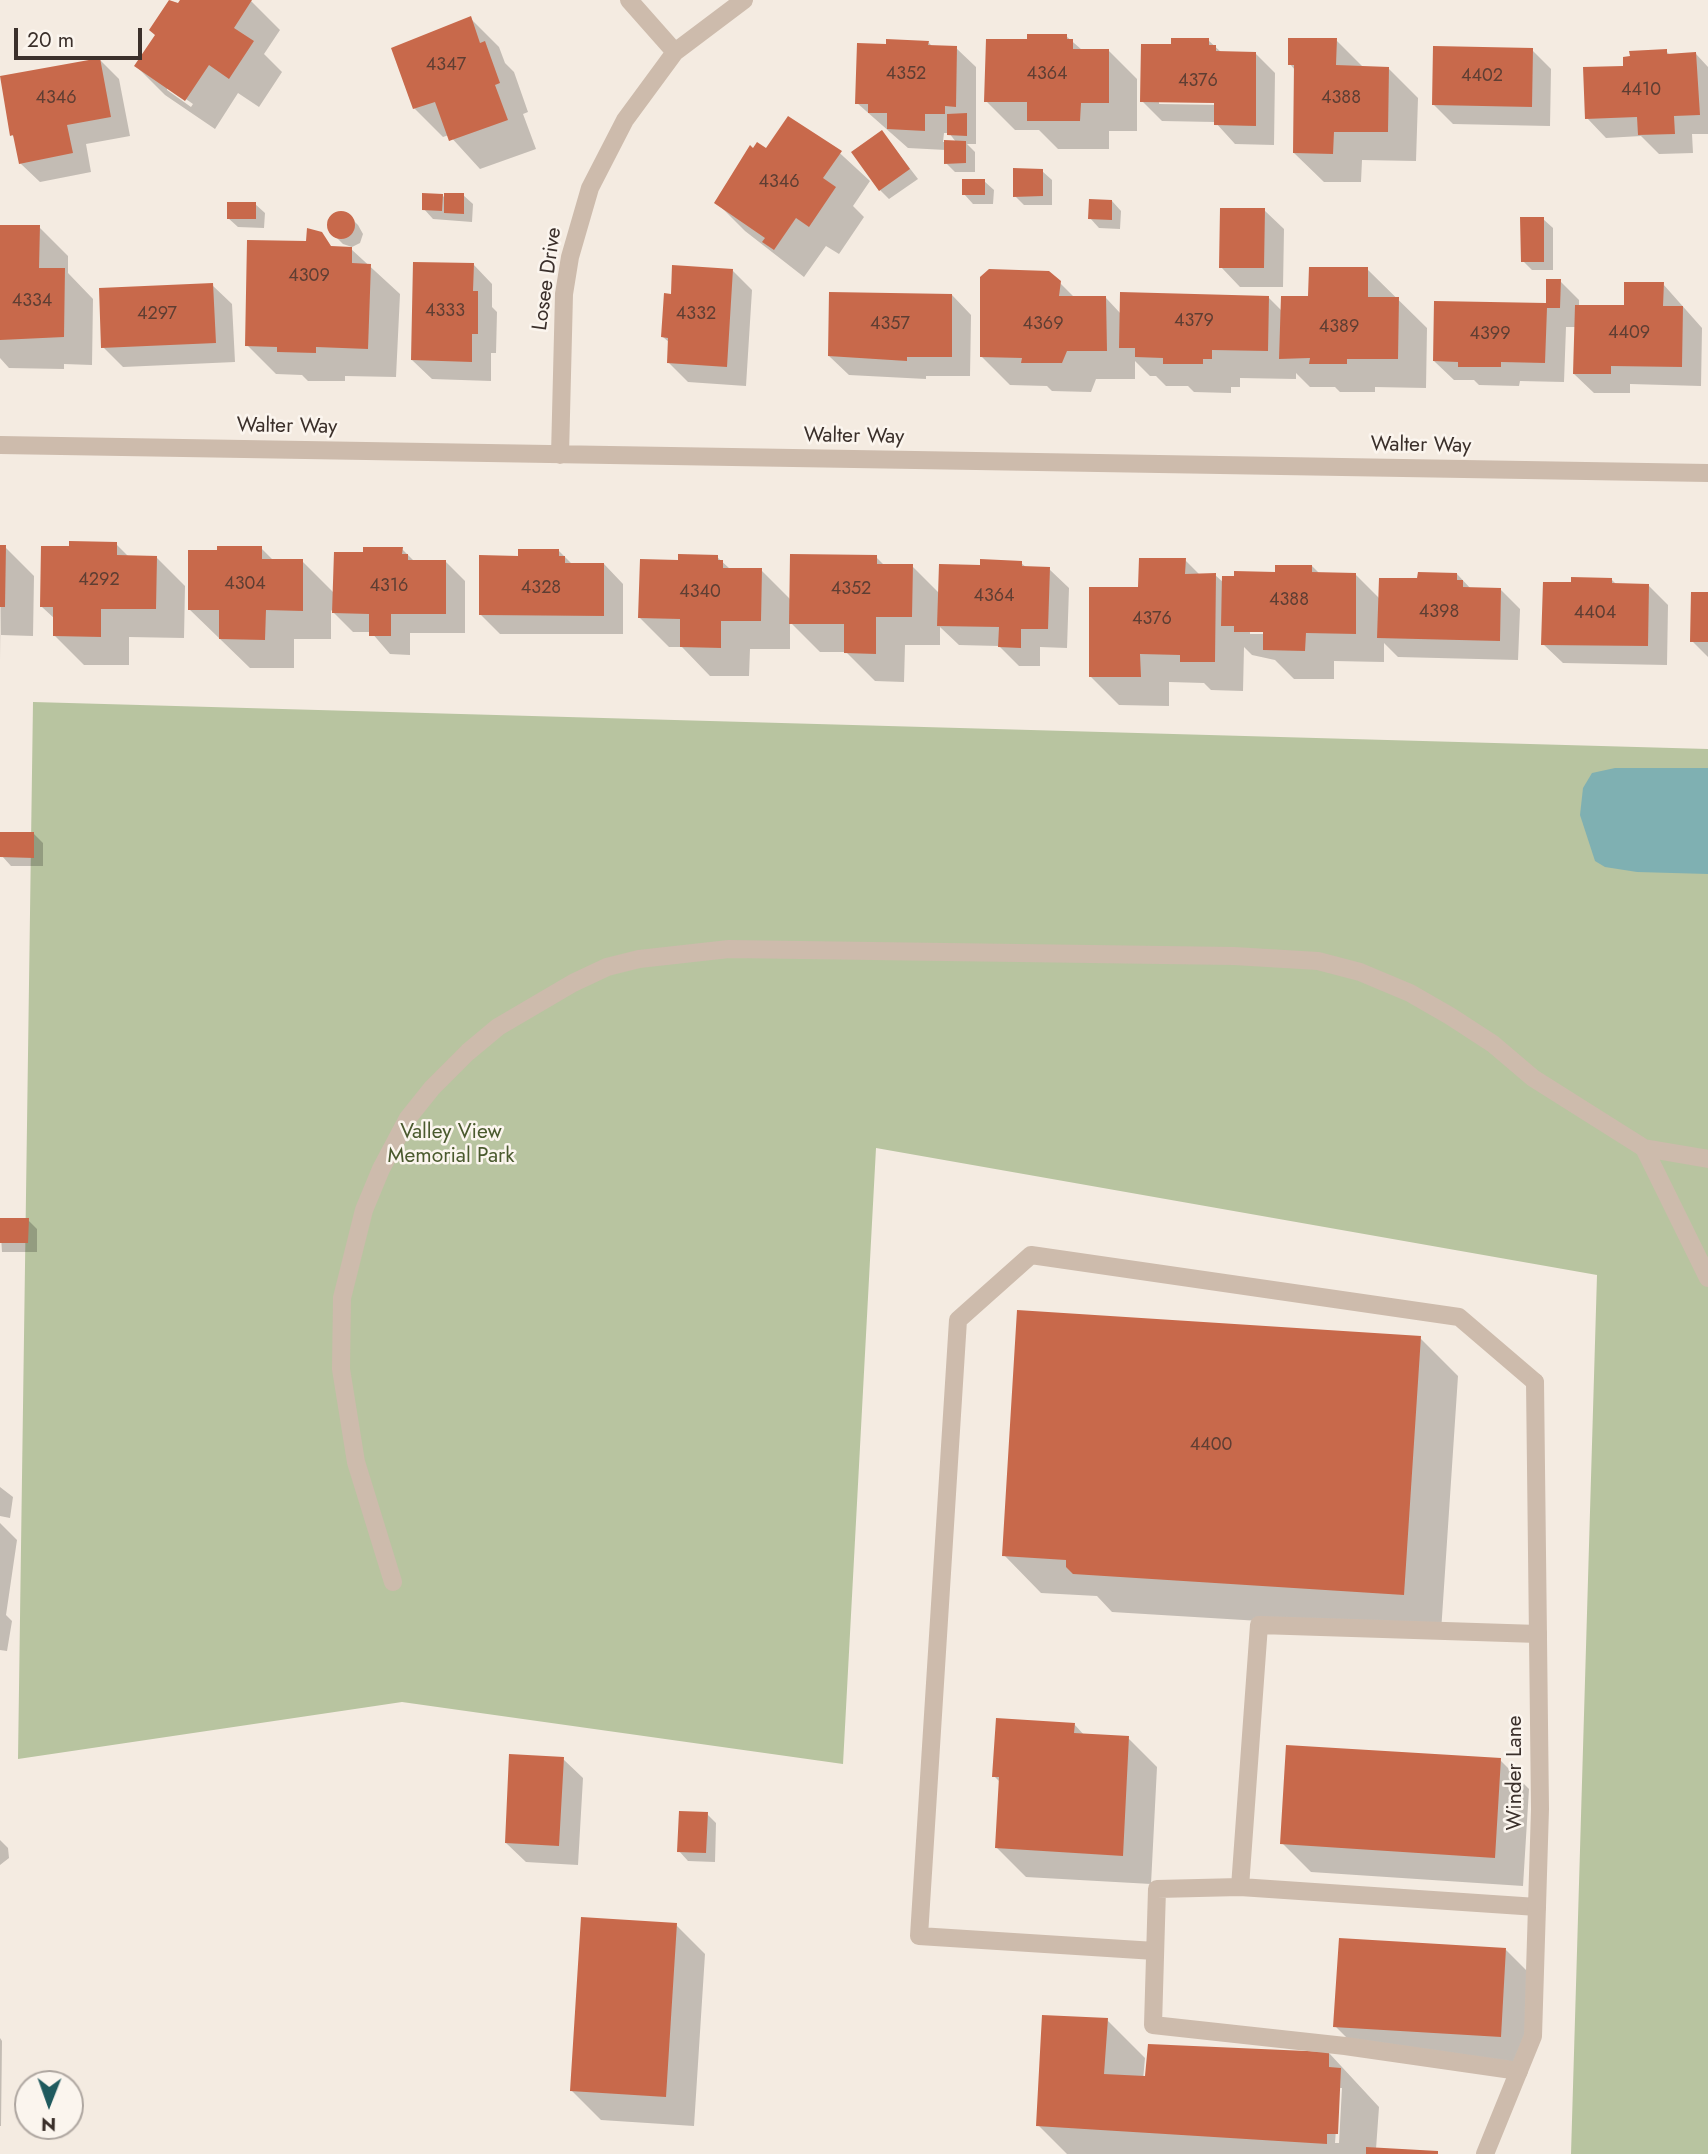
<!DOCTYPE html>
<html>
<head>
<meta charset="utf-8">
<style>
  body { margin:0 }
  #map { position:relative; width:1708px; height:2154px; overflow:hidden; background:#f4ebe1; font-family:Jost,sans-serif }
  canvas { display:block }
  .north { position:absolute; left:14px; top:2070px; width:70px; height:70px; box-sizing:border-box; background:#fbf5ee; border:2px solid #aea6a0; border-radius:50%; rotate:181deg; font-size:19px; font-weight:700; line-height:28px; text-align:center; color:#3b302b }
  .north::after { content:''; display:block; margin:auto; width:24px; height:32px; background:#1f5a5e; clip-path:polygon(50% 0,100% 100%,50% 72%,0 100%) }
  .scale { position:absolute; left:14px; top:28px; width:128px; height:32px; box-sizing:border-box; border:4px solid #3b302b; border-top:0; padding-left:9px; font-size:21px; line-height:24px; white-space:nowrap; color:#3b302b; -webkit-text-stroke:5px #fbf5ee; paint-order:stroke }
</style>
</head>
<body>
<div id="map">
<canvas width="1708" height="2154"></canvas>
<div class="north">N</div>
<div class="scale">20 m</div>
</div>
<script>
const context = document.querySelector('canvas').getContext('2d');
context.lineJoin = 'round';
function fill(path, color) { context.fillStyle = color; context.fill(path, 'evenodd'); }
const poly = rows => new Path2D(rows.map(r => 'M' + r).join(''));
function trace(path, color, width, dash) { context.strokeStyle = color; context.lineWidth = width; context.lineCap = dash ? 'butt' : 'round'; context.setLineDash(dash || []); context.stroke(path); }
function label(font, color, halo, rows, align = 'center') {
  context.font = font + ' Jost,sans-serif'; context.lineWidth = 5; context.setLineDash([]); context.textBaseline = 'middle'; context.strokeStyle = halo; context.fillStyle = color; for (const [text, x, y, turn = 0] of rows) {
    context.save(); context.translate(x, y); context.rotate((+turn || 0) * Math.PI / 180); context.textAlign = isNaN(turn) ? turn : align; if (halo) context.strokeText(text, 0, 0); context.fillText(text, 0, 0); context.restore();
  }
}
fill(poly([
  [33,702,1708,749,1708,2154,1571,2154,1597,1275,876,1148,843,1764,402,1702,18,1759]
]), '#b8c4a0');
fill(poly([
  [1615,768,1708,768,1708,874,1637,872,1605,867,1595,861,1580,815,1583,788,1592,773]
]), '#7fb0b2');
fill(poly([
  [182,0,250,0,280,30,264,54,282,72,259,107,238,93,215,129,165,95,136,66],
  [167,86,193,104,191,107,167,90],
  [470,18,499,47,505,63,514,72,528,112,523,114,536,149,480,169,449,135,443,137,414,108],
  [1066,36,1082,50,1108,50,1137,79,1137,131,1109,131,1109,149,1058,149,1039,130,1015,130,986,101,1028,41],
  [1208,40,1222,53,1256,54,1275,73,1274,145,1235,144,1215,122,1162,121,1142,101,1173,46],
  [1159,101,1223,102,1223,105,1159,104],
  [1336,40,1364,68,1389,69,1418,98,1416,161,1362,160,1361,182,1324,182,1294,153,1295,70,1290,64],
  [928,42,933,47,956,48,976,67,976,144,967,144,975,152,975,172,955,172,946,163,946,150,908,148,857,103],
  [944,133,949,133,956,142,943,142],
  [1532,50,1551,69,1550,126,1453,124,1433,104],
  [1666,51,1671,56,1696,54,1708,67,1708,134,1692,134,1693,153,1659,154,1641,136,1606,138,1587,118],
  [100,60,119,79,130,136,86,144,91,172,40,182,20,163,16,139,12,135],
  [882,132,918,179,889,199,880,190],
  [831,145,870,181,853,206,864,217,839,254,826,246,804,277,745,231,716,202,766,151],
  [1042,171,1052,180,1052,205,1024,205,1015,196],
  [984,181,994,190,993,204,973,204,964,194],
  [442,195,446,199,463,195,473,204,472,222,433,219,424,209],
  [1112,201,1121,211,1120,229,1099,228,1090,218],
  [255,204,265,213,264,228,238,227,228,218],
  [1264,210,1284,229,1283,287,1240,287,1221,267],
  [338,213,348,215,358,225,363,234,360,243,352,247,343,244,333,234,329,227,330,218],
  [1543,219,1553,228,1553,270,1532,270,1523,261],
  [0,227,39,227,68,256,68,273,93,299,92,365,64,364,64,369,9,368,0,358],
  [333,248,351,249,400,294,396,377,345,376,345,381,308,381,302,375,276,374,247,345],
  [473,264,492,284,492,307,497,312,496,353,491,353,491,381,432,379,412,360],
  [1367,269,1427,328,1426,388,1375,387,1375,392,1340,392,1335,387,1310,387,1296,373,1296,379,1240,378,1240,387,1231,387,1231,393,1194,392,1188,386,1166,386,1156,376,1150,376,1135,361,1135,379,1096,379,1091,392,1052,391,1047,386,1010,385,981,356,1060,283,1075,298,1106,298,1121,314,1268,297,1282,311],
  [732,270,752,290,746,386,688,382,669,363,670,343,663,337,672,295],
  [1560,281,1579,300,1579,307,1626,307,1663,284,1702,328,1701,386,1630,384,1630,393,1594,393,1574,374,1576,327,1566,327,1564,382,1520,381,1519,386,1479,385,1474,380,1454,380,1434,361,1548,305],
  [212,285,232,304,235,362,123,367,103,347],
  [952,295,971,315,970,376,926,376,926,379,849,375,829,356],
  [116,544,129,557,156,557,185,586,184,638,129,637,129,665,84,665,55,636,55,619,42,607],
  [0,547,5,547,34,576,33,636,1,635,1,661],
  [261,548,274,561,302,561,334,593,364,554,402,549,415,562,446,562,465,581,465,633,410,633,410,655,390,654,371,632,353,632,331,610,331,639,294,639,294,668,250,668,189,609],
  [559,551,572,564,604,564,623,584,623,634,500,634,480,614,520,557],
  [717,557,730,569,761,570,791,600,876,557,885,566,912,566,940,594,982,567,1021,563,1027,568,1049,569,1069,588,1067,648,1040,647,1040,666,1019,666,999,646,959,645,940,627,940,645,905,645,904,682,875,681,846,652,820,652,790,622,790,649,750,649,749,676,710,676,682,647,669,647,640,618,680,562],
  [1185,560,1200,575,1215,575,1224,583,1312,566,1320,574,1356,575,1380,599,1419,580,1457,574,1471,589,1500,589,1520,609,1518,660,1398,657,1384,643,1384,662,1334,661,1334,679,1294,679,1275,660,1252,655,1244,647,1243,691,1211,690,1204,683,1169,682,1169,706,1119,705,1090,676,1140,589],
  [1250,630,1272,631,1272,634,1250,634],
  [1612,580,1617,585,1649,586,1668,605,1667,665,1563,663,1543,644],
  [1708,594,1708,657,1692,641],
  [34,834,43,843,43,866,11,866,2,856],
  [0,1220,28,1220,37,1229,37,1252,2,1252],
  [1420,1338,1458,1376,1441,1632,1112,1612,1097,1596,1041,1593,1004,1555],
  [0,1487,13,1497,10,1518,0,1516],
  [0,1523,17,1540,6,1615,12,1621,7,1651,0,1650],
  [1074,1724,1085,1736,1128,1738,1157,1767,1151,1884,1026,1877,997,1848,1000,1782,994,1776],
  [563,1759,583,1778,578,1865,526,1862,506,1843],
  [1500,1760,1529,1789,1523,1886,1311,1872,1282,1843],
  [707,1814,716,1823,715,1862,688,1861,679,1851],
  [0,1840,8,1848,9,1858,0,1865],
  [676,1925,705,1954,694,2126,601,2120,572,2091],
  [1506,1950,1535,1979,1529,2065,1364,2055,1335,2026],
  [1107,2020,1145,2058,1143,2080,1329,2053,1379,2107,1376,2149,1439,2154,1067,2154,1038,2125],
  [1339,2088,1342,2088,1339,2143,1335,2143],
  [0,2038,2,2041,1,2126,0,2126]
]), '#0003');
fill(poly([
  [169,0,178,3,180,0,252,0,234,28,254,41,229,79,209,65,185,101,134,66,155,35,149,30],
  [471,16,480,43,485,41,500,83,495,85,508,120,449,141,435,102,413,109,391,48],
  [1027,34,1067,34,1067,39,1073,39,1073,49,1109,49,1109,103,1081,103,1080,121,1027,121,1027,102,984,102,986,39,1027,39],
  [1171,38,1209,38,1209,45,1216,45,1216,51,1256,52,1256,126,1214,125,1214,103,1140,102,1141,44,1171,44],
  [1288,38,1337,38,1336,65,1389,67,1388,132,1334,132,1333,154,1293,153,1294,65,1288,65],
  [886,39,929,41,928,45,957,46,956,107,945,106,945,114,925,114,925,131,887,129,887,113,868,113,868,104,855,104,857,43,886,44],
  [1433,46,1533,48,1532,107,1432,105],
  [1667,49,1667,54,1696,52,1700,115,1674,116,1675,134,1638,135,1637,117,1585,119,1583,67,1623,66,1623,57,1630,56,1629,51],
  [100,58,111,117,67,125,73,153,19,164,13,135,10,136,0,76],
  [967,113,967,136,947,135,947,114],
  [788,116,842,151,823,178,836,187,809,227,796,218,774,250,762,242,765,238,714,203,750,145,753,148,757,142,766,148],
  [882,130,910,169,879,191,851,152],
  [944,140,966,141,966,163,944,164],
  [1013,168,1043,169,1043,196,1013,197],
  [962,179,985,179,985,195,962,195],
  [422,193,443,194,442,211,422,210],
  [444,193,464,193,464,214,444,213],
  [1089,199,1112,200,1112,220,1088,219],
  [227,202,256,202,256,219,227,219],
  [1220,208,1265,208,1264,268,1219,268],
  '327 225a14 14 0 1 1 28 0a14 14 0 1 1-28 0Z',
  [1520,217,1544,217,1544,262,1521,262],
  [0,225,40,225,39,268,65,268,64,337,0,340],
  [307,228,322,232,331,246,352,247,352,263,371,264,368,349,316,347,316,353,277,352,277,347,245,346,247,240,306,241],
  [413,262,474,263,473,291,478,291,478,334,472,334,472,362,411,360],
  [672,265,733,269,727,367,667,363,668,338,661,337,664,293,671,294],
  [1309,267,1368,267,1368,297,1399,297,1398,359,1347,359,1347,364,1309,364,1310,358,1279,359,1281,296,1308,296],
  [989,269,1049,271,1061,281,1059,296,1106,296,1107,351,1067,351,1062,363,1021,363,1022,358,980,357,980,277],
  [1546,279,1561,279,1560,308,1547,308,1545,363,1501,362,1501,367,1458,367,1458,362,1433,361,1434,301,1546,303],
  [1624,282,1664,282,1663,306,1683,306,1682,367,1611,366,1611,374,1573,374,1575,305,1624,305],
  [213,283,216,343,101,348,99,288],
  [829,292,952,294,952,357,907,357,907,361,828,356],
  [1120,292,1269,296,1268,351,1212,350,1212,359,1203,359,1203,364,1163,364,1163,358,1135,357,1135,348,1119,348],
  [69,541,117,542,117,555,157,556,156,609,101,609,101,637,53,636,53,607,40,607,41,546,69,546],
  [0,545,6,545,5,607,0,607],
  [217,546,262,546,262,559,303,559,303,611,266,610,265,640,219,639,219,610,188,610,188,550,217,550],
  [363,547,403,547,402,554,408,554,408,560,446,560,446,614,391,614,391,636,369,636,369,614,332,613,334,552,363,552],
  [518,549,559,549,559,556,565,556,565,563,604,563,604,616,479,615,479,555,518,556],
  [678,554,718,555,718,560,723,560,723,568,762,568,761,621,721,621,721,648,680,647,680,619,638,618,640,559,678,560],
  [790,554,877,555,877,564,913,564,912,617,876,617,876,654,844,653,844,624,789,624],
  [1139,558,1186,558,1185,574,1216,573,1215,662,1180,662,1180,655,1140,654,1141,677,1089,677,1089,587,1138,587],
  [980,559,1022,561,1022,566,1050,567,1048,629,1021,629,1021,648,998,647,999,627,937,626,939,564,980,565],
  [1275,565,1312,565,1312,572,1356,573,1356,634,1306,633,1305,651,1263,650,1263,632,1234,632,1234,626,1221,626,1222,576,1234,576,1234,571,1275,572],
  [1418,572,1457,573,1457,580,1463,580,1463,587,1501,588,1500,641,1377,638,1379,578,1417,578],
  [1571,577,1612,578,1612,583,1649,584,1648,646,1541,645,1543,582,1571,582],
  [1691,592,1708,592,1708,642,1690,642],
  [0,832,34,832,34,858,0,857],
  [0,1218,29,1218,28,1243,0,1243],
  [1017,1310,1421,1336,1404,1595,1073,1574,1066,1567,1066,1560,1002,1556],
  [996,1718,1075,1723,1074,1733,1129,1736,1123,1856,995,1848,999,1777,992,1777],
  [1286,1745,1501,1758,1495,1858,1280,1844],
  [509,1754,564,1757,559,1846,505,1843],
  [679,1811,708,1812,706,1853,677,1852],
  [581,1917,677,1923,666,2097,570,2091],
  [1339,1938,1506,1948,1501,2037,1333,2027],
  [1042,2015,1108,2018,1104,2074,1145,2076,1148,2044,1329,2052,1329,2067,1341,2068,1338,2134,1327,2134,1327,2144,1036,2126],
  [1366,2147,1438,2151,1438,2154,1366,2154]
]), '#c8694b');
trace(poly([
  [1644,1148,1708,1278],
  [393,1582,356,1462,341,1369,342,1298,364,1210,381,1169,408,1118,432,1088,468,1052,498,1027,573,983,607,967,639,959,729,949,1234,956,1318,961,1360,972,1410,993,1450,1016,1493,1044,1533,1078,1644,1148,1708,1159],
  [1240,1887,1157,1889,1153,2025,1345,2046,1519,2071],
  [1537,1907,1240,1887,1259,1625,1538,1634],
  [1155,1951,919,1936,958,1320,1031,1255,1459,1317,1535,1382]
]), '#cdbbac', 18);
trace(poly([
  [629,0,675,52],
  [0,445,1708,473],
  [560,455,564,294,570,257,590,188,625,120,675,52,744,0],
  [1485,2154,1533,2036,1540,1809,1535,1382]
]), '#cdbbac', 18);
label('18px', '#5e3e33', null, [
  ["4347",446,66],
  ["4352",906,75],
  ["4364",1047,75],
  ["4402",1482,77],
  ["4376",1198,82],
  ["4410",1641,91],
  ["4346",56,99],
  ["4388",1341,99],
  ["4346",779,183],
  ["4309",309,277],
  ["4334",32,302],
  ["4333",445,312],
  ["4297",157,315],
  ["4332",696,315],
  ["4379",1194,322],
  ["4357",890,325],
  ["4369",1043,325],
  ["4389",1339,328],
  ["4409",1629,334],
  ["4399",1490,335],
  ["4292",99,581],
  ["4304",245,585],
  ["4316",389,587],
  ["4328",541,589],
  ["4352",851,590],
  ["4340",700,593],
  ["4364",994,597],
  ["4388",1289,601],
  ["4398",1439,613],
  ["4404",1595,614],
  ["4376",1152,620],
  ["4400",1211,1446]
]);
label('21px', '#3b302b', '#fbf5ee', [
  ["Losee Drive",548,279,-82],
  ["Walter Way",287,427,1],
  ["Walter Way",854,437,1],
  ["Walter Way",1421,446,1],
  ["Winder Lane",1516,1773,-90]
]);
label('21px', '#4a5a2e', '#fbf5ee', [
  ["Valley View",451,1133],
  ["Memorial Park",451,1157]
]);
</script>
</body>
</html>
